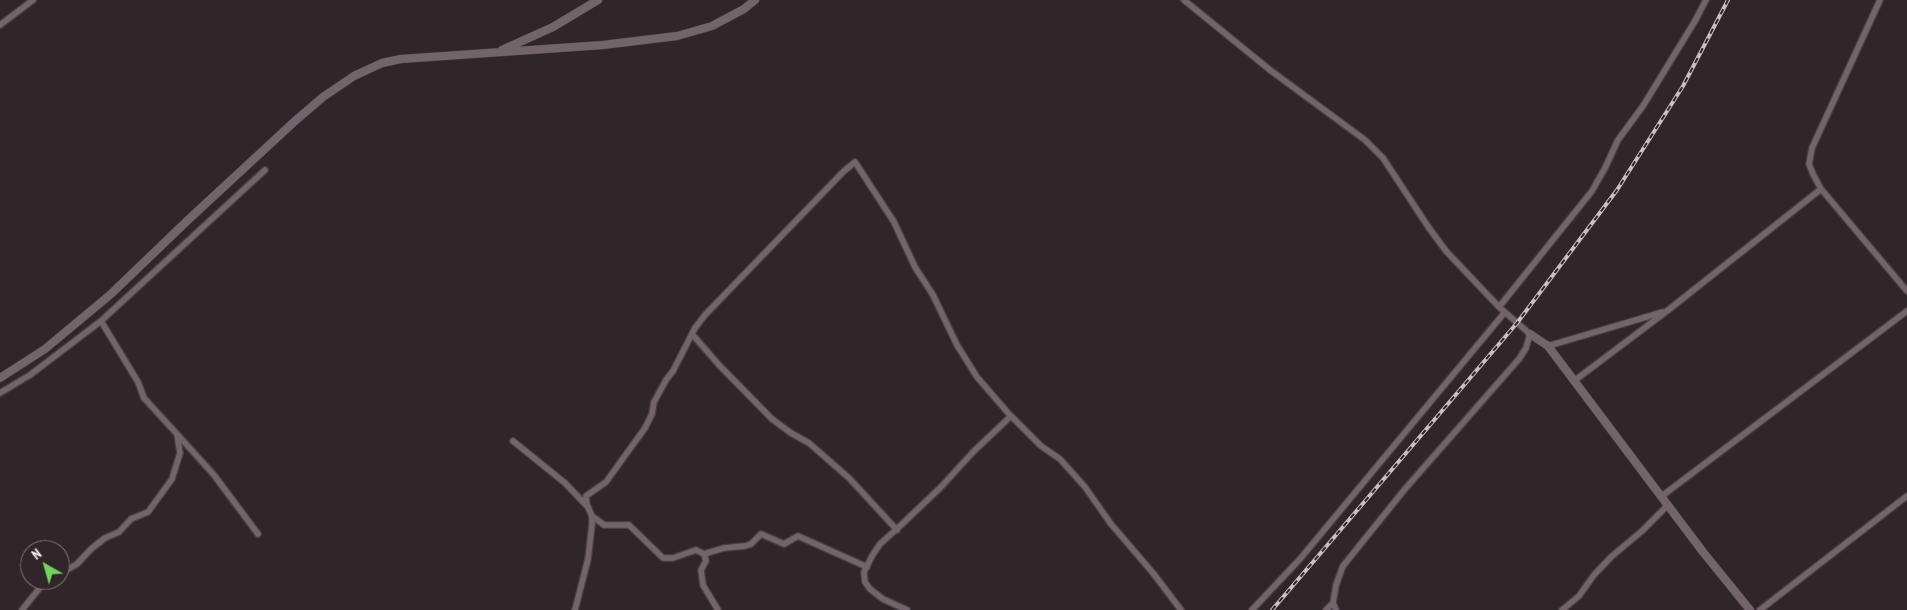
<!DOCTYPE html>
<html>
<head>
<meta charset="utf-8">
<style>
  body { margin:0 }
  #map { position:relative; width:1907px; height:610px; overflow:hidden; background:#302529; font-family:"PT Sans Narrow",sans-serif }
  canvas { display:block }
  .north { position:absolute; left:20px; top:540px; width:50px; height:50px; box-sizing:border-box; background:#302529; border:1px solid #80767a; border-radius:50%; rotate:322deg; font-size:14px; font-weight:700; line-height:20px; text-align:center; color:#f8f0f3 }
  .north::after { content:''; display:block; margin:auto; width:18px; height:22px; background:#73d25c; clip-path:polygon(50% 0,100% 100%,50% 72%,0 100%) }
</style>
</head>
<body>
<div id="map">
<canvas width="1907" height="610"></canvas>
<div class="north">N</div>
</div>
<script>
const context = document.querySelector('canvas').getContext('2d');
context.lineJoin = 'round';
const poly = rows => new Path2D(rows.map(r => 'M' + r).join(''));
function trace(path, color, width, dash) { context.strokeStyle = color; context.lineWidth = width; context.lineCap = dash ? 'butt' : 'round'; context.setLineDash(dash || []); context.stroke(path); }
const street = poly([
  [1184,0,1270,70,1365,140,1383,158,1429,228,1446,251,1499,307,1530,334,1526,348,1519,359,1405,489,1343,566,1336,585,1333,603,1336,610],
  [1880,0,1812,148,1809,164,1813,174,1821,189,1907,291],
  [0,25,33,0],
  [1499,307,1592,191,1605,168,1618,140,1643,106,1695,21,1706,0],
  [692,334,719,365,772,419,791,433,809,443,849,478,897,530],
  [1548,346,1663,312],
  [1574,381,1667,311,1821,189],
  [0,393,30,375,101,321,265,170],
  [177,434,214,475,258,534],
  [513,441,565,483,586,505],
  [1662,496,1907,311],
  [592,516,604,525,629,525,663,558,673,558,696,550,704,554,706,561,701,570,703,585,718,610],
  [704,554,724,548,745,546,751,544,761,534,784,544,798,536,867,567],
  [60,574,77,564,91,549,105,538,119,532,131,519,148,512,172,479,180,453,177,434,144,398,138,382,101,321],
  [22,610,46,580],
  [575,610,588,559,592,525,592,516,587,505,586,496,606,482,645,428,652,414,654,402,666,380,673,371,695,328,705,315,844,171,855,162,894,222,915,267,933,295,957,345,977,377,1009,414,1041,446,1060,459,1085,487,1111,524,1153,573,1181,610],
  [907,610,883,599,870,589,865,582,864,572,872,556,880,544,900,526,941,487,973,452,1011,416],
  [1252,610,1300,559,1505,312],
  [1326,610,1333,603],
  [1562,610,1579,596,1594,575,1611,557,1642,531,1668,505],
  [1760,610,1907,496]
]);
const secondary = poly([
  [502,50,553,27,598,0],
  [1530,334,1548,346,1703,552,1750,610],
  [0,378,45,349,111,294,188,220,295,121,323,97,354,76,382,63,401,59,603,45,677,36,712,26,744,9,755,0]
]);
trace(street, '#494044', 8);
trace(secondary, '#494044', 9);
trace(street, '#72646a', 5.5);
trace(secondary, '#72646a', 8);
const rail = poly([
  [1272,610,1517,323,1617,190,1683,86,1728,0]
]);
trace(rail, '#c8bfc3', 4);
trace(rail, '#302529', 2, [5.5]);
</script>
</body>
</html>
